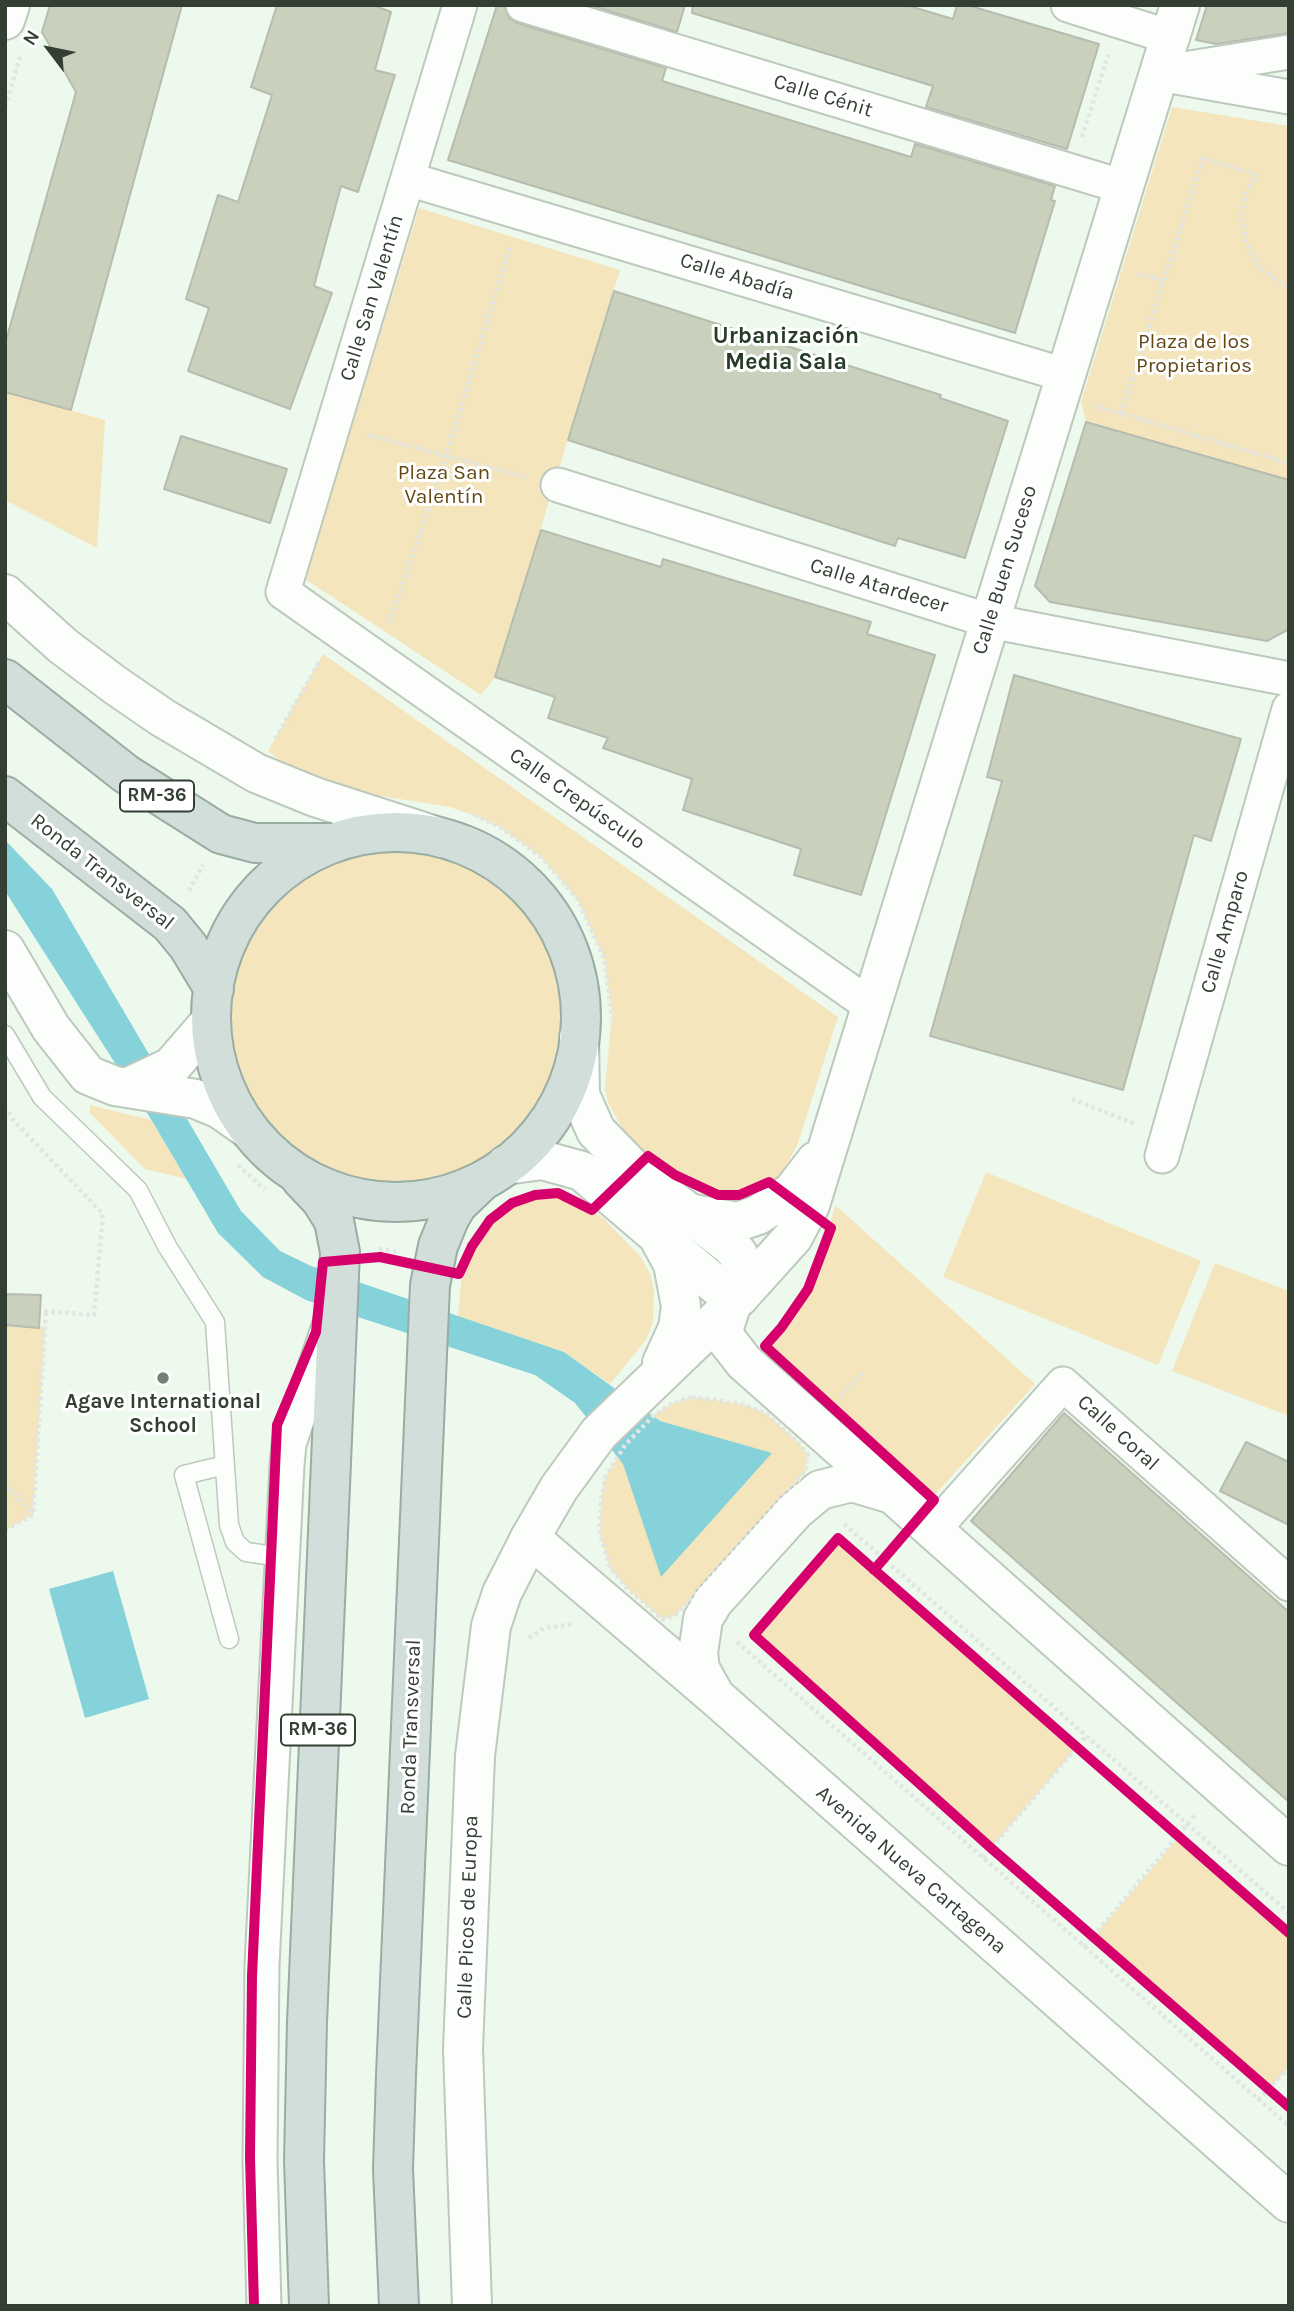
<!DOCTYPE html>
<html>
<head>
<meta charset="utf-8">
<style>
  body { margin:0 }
  #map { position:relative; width:1294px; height:2311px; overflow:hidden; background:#edf9ec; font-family:Karla,sans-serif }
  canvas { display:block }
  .frame { position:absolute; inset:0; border:7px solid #343f34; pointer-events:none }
  .north { position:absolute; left:14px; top:14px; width:70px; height:70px; -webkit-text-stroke:5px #fff; paint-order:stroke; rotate:302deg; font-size:19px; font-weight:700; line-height:28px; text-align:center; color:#343f34 }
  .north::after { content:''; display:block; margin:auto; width:24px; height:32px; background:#343f34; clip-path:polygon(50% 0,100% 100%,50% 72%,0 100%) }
</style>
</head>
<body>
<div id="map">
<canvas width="1294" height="2311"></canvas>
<div class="frame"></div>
<div class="north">N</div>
</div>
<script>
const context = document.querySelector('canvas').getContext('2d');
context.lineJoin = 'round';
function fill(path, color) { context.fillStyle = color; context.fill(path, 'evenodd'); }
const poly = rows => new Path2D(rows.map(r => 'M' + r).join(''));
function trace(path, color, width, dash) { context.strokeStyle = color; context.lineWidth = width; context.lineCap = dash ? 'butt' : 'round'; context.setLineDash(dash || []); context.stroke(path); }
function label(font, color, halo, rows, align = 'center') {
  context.font = font + ' Karla,sans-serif'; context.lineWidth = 6; context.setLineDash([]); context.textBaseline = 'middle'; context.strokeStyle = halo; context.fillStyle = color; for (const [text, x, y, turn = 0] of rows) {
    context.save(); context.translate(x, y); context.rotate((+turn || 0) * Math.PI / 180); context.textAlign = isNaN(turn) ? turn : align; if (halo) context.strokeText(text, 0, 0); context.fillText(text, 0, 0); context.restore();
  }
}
fill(poly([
  [1172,107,1289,126,1289,480,1086,422,1081,402],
  [419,208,620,270,495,677,481,695,305,579],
  [5,392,105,420,97,548,5,500],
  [323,654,838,1017,798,1143,784,1171,776,1180,739,1196,718,1196,661,1167,625,1133,608,1103,605,1088,612,1014,604,958,578,900,541,857,500,827,475,816,450,807,368,794,325,782,289,767,268,751],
  '212 1017a184 184 0 1 1 368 0a184 184 0 1 1-368 0Z',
  [90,1105,151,1120,186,1179,145,1169,90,1113],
  [986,1172,1201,1261,1158,1365,943,1277],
  [546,1193,570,1197,603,1218,640,1256,650,1274,654,1289,653,1322,646,1340,610,1384,564,1352,458,1316,462,1272,481,1234,500,1210,512,1203],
  [835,1205,1035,1384,932,1498,762,1346,793,1309,806,1288,825,1243],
  [1215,1263,1289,1291,1289,1416,1172,1371],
  [5,1325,45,1327,33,1515,5,1530],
  [692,1397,743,1404,767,1414,799,1443,808,1455,805,1472,675,1616,662,1619,629,1590,610,1568,600,1534,601,1500,605,1478,625,1445,654,1415,673,1403],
  [838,1538,1076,1748,991,1848,754,1635],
  [1180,1836,1289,1933,1289,2067,1269,2089,1093,1937]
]), '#f4e5bd');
fill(poly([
  [5,840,52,889,241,1211,280,1251,311,1266,564,1352,660,1421,772,1453,661,1577,623,1464,575,1403,535,1375,306,1300,263,1277,218,1233,152,1121,5,891],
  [113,1571,149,1699,85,1718,49,1589]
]), '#86d2da');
const building = poly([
  [50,5,182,5,71,410,5,392,5,344,76,92,42,32,50,5],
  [277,5,373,5,391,12,375,70,395,75,358,192,341,186,314,286,332,293,290,409,188,371,209,308,186,299,218,195,238,202,272,95,251,87,277,5],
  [497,5,504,5,509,18,517,23,666,68,662,81,911,157,915,144,1055,186,1051,200,1055,201,1015,333,448,160,497,5],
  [590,5,685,5,677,32,590,5],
  [693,5,906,5,953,19,957,5,967,5,1099,44,1067,149,926,107,933,86,692,13,693,5],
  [1207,5,1289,5,1289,33,1216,44,1196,40,1207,5],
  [614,291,941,395,940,398,1008,421,965,558,898,538,895,546,568,440,614,291],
  [1086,422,1289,480,1289,629,1267,641,1050,602,1035,586,1086,422],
  [181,436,287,469,270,523,164,489,181,436],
  [541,530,661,567,663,559,871,622,867,634,935,655,861,895,794,875,801,849,683,810,692,779,603,748,608,738,548,718,555,697,495,677,541,530],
  [1014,675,1241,739,1211,841,1194,835,1123,1090,930,1036,1002,781,987,777,1014,675],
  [5,1294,41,1295,39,1328,5,1325,5,1294],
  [1064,1413,1289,1612,1289,1802,971,1521,1064,1413],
  [1246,1442,1289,1462,1289,1525,1220,1491,1246,1442]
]);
fill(building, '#c9d0bb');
trace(building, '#b7bcb0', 2);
const service = poly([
  [5,1035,42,1097,138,1190,167,1246,215,1322,229,1525,235,1542,246,1552,281,1557],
  [225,1465,184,1475,229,1639]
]);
const minor = poly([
  [460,5,283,592,871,1006],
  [523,5,1124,187],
  [1068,5,1170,37],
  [1184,69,1289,52],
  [1159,74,1289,97],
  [408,179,1065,375],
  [558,485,990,621,1289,679],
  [1162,1156,1289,709],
  [933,1530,1063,1384,1289,1584],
  [264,2306,260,2161,262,1965,287,1465,289,1444,330,1323]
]);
const tertiary = poly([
  [688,1213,737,1222,758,1215,792,1192,816,1161],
  [739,1297,793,1237,810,1205,1180,5],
  [472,2306,463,2049,475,1756,491,1626,502,1593,530,1538]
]);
const secondary = poly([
  [5,20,10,5],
  [5,594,63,646,115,685,163,718,256,773,315,797,442,838],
  [5,950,51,1028,88,1075,115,1086,196,1099,220,1109,247,1128],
  [579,1037,580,1095,596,1131,634,1170,731,1246,738,1254,745,1274,744,1286,731,1306,599,1433,559,1488,530,1538,717,1698,1289,2203],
  [129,1087,171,1067,210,1022],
  [506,1165,542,1160,582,1171,724,1292,739,1297],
  [661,1242,673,1264,681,1306,678,1328,662,1363],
  [731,1306,724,1327,726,1339,744,1362,1289,1846],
  [715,1696,700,1669,698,1653,703,1619,713,1602,795,1511,820,1490,852,1482,892,1494]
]);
const trunk = poly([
  [5,679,126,774,221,834,255,843,327,843],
  [5,796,170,924,188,946,214,989],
  '211 1017a185 185 0 1 1 370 0a185 185 0 1 1-370 0Z',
  [301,1179,321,1200,334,1221,340,1252,307,2022,304,2161,309,2306],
  [399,2306,393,2169,396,2075,430,1285,438,1246,449,1219,457,1205,480,1183]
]);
trace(service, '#bec9bd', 21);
trace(minor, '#bec9bd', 37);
trace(tertiary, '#bec9bd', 42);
trace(secondary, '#bec9bd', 42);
trace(trunk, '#98ada3', 42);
trace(poly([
  [5,107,21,54],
  [1082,137,1108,55],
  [1138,274,1164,281],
  [1095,406,1289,463],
  [1121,414,1203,158,1256,175,1245,195,1241,217,1246,242,1258,267,1289,289],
  [368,435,525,477],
  [389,624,446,457,510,246],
  [275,739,319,662],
  [474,815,500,827,541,857,578,900,604,958,612,1018],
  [189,891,203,865],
  [1072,1099,1136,1124],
  [5,1106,14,1121,103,1214,94,1315,41,1311],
  [238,1165,265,1190],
  [379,1249,398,1252],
  [771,1336,793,1309,811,1277],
  [841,1396,862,1373],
  [692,1397,743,1404,767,1414,799,1443,808,1455,805,1472,675,1616,662,1619,629,1590,610,1568,600,1534,601,1500,605,1478,625,1445,654,1415,673,1403,692,1397],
  [5,1483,32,1514],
  [844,1524,1289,1913],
  [5,1530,33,1515,46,1312],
  [529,1638,544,1628,573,1624],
  [737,1642,1289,2126],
  [983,1858,1087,1735],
  [1084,1947,1196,1814],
  [1258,2100,1289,2067]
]), '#e2e6e2', 4.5, [3.5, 3.5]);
trace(service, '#fcfefc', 18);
trace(minor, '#fcfefc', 33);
trace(tertiary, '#fcfefc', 38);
trace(secondary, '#fcfefc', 38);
trace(trunk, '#d2deda', 38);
trace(poly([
  [1289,1933,838,1538,754,1635,991,1848,1289,2107],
  [254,2306,250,2157,252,1976,277,1425,316,1332,323,1262,380,1257,459,1274,472,1246,490,1220,512,1203,535,1195,558,1193,592,1210,648,1156,675,1175,718,1195,739,1195,769,1182,831,1228,808,1289,781,1328,765,1346,934,1500,874,1570]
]), '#d6006c', 10);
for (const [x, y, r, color] of [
  [163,1378,7,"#758074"]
]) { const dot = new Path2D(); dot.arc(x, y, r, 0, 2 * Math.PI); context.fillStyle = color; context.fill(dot); trace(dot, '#fff', 2.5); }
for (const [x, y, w] of [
  [157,796,74],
  [318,1730,74]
]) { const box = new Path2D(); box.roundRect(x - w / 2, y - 15.5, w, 31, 5); context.fillStyle = '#fff'; context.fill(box); trace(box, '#343f34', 2); }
label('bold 19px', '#343f34', null, [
  ["RM-36",157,796],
  ["RM-36",318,1730]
]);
label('21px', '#343f34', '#fff', [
  ["Calle Cénit",823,96,17],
  ["Calle Abadía",737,277,17],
  ["Calle San Valentín",372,298,-73],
  ["Calle Buen Suceso",1005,570,-73],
  ["Calle Atardecer",879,586,17],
  ["Calle Crepúsculo",577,799,35],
  ["Ronda Transversal",102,872,38],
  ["Calle Amparo",1225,932,-74],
  ["Calle Coral",1118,1433,42],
  ["Ronda Transversal",411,1727,-88],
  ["Avenida Nueva Cartagena",911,1870,41],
  ["Calle Picos de Europa",468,1917,-88]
]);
label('21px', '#634813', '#fff', [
  ["Plaza de los",1194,342],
  ["Propietarios",1194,366],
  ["Plaza San",444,473],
  ["Valentín",444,497]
]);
label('bold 21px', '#343f34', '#fff', [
  ["Agave International",163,1402],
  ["School",163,1426]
]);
label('bold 23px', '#263c26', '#fff', [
  ["Urbanización",786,336],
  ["Media Sala",786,362]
]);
</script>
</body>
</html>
